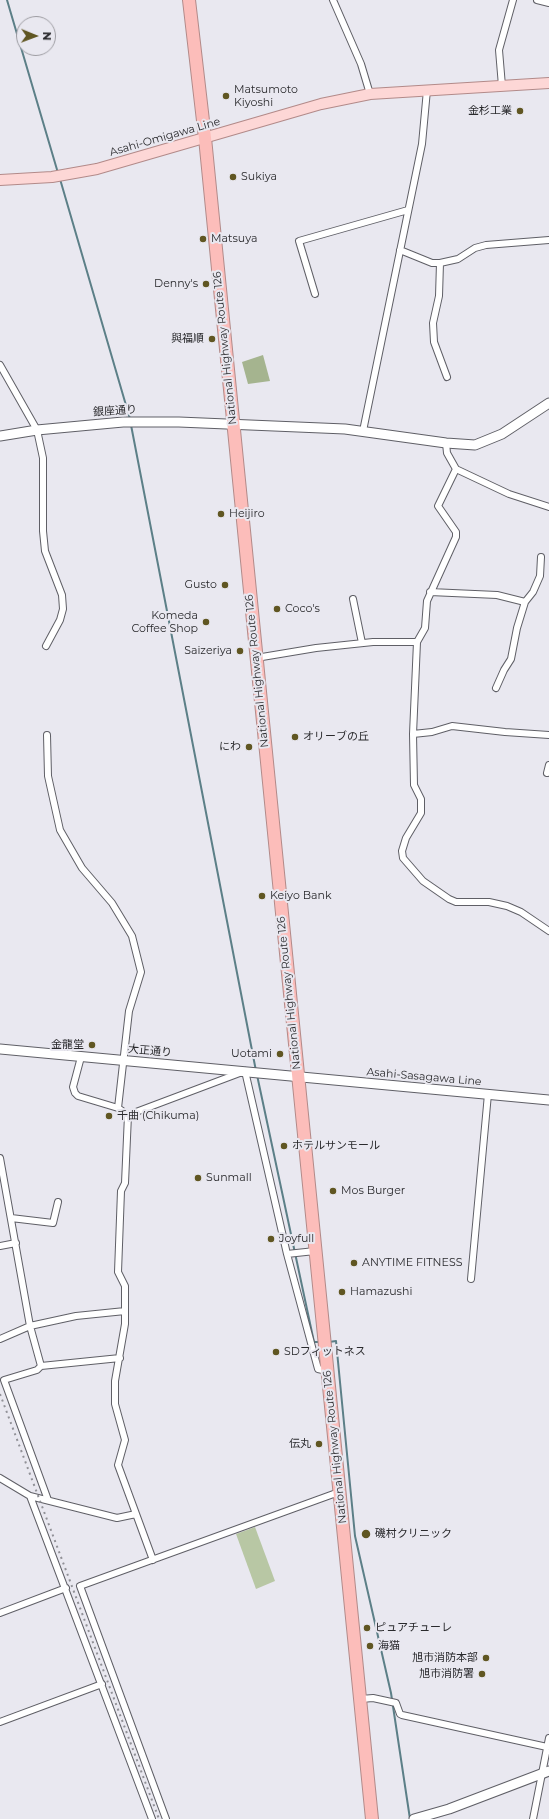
<!DOCTYPE html>
<html>
<head>
<meta charset="utf-8">
<style>
  body { margin:0 }
  #map { position:relative; width:549px; height:1819px; overflow:hidden; background:#e9e8f0; font-family:Montserrat,sans-serif }
  canvas { display:block }
  .north { position:absolute; left:16px; top:16px; width:40px; height:40px; box-sizing:border-box; background:#e9e8f0; border:1px solid #9d9ca2; border-radius:50%; rotate:91deg; font-size:11px; font-weight:700; line-height:16px; text-align:center; color:#2a2a2d }
  .north::after { content:''; display:block; margin:auto; width:14px; height:18px; background:#605622; clip-path:polygon(50% 0,100% 100%,50% 72%,0 100%) }
</style>
</head>
<body>
<div id="map">
<canvas width="549" height="1819"></canvas>
<div class="north">N</div>
</div>
<script>
const context = document.querySelector('canvas').getContext('2d');
context.lineJoin = 'round';
function fill(path, color) { context.fillStyle = color; context.fill(path, 'evenodd'); }
const poly = rows => new Path2D(rows.map(r => 'M' + r).join(''));
function trace(path, color, width, dash) { context.strokeStyle = color; context.lineWidth = width; context.lineCap = dash ? 'butt' : 'round'; context.setLineDash(dash || []); context.stroke(path); }
function label(font, color, halo, rows, align = 'center') {
  context.font = font + ' Montserrat,"Noto Sans JP",sans-serif'; context.lineWidth = 4; context.setLineDash([]); context.textBaseline = 'middle'; context.strokeStyle = halo; context.fillStyle = color; for (const [text, x, y, turn = 0] of rows) {
    context.save(); context.translate(x, y); context.rotate((+turn || 0) * Math.PI / 180); context.textAlign = isNaN(turn) ? turn : align; if (halo) context.strokeText(text, 0, 0); context.fillText(text, 0, 0); context.restore();
  }
}
fill(poly([
  [255,1527,275,1581,256,1589,236,1534]
]), '#b8c7a4');
fill(poly([
  [263,355,270,381,248,384,242,362]
]), '#a5b48f');
trace(poly([
  [7,0,58,173],
  [60,179,130,419],
  [131,425,256,1071],
  [257,1075,314,1342,321,1342],
  [329,1342,336,1341,355,1536,391,1693,410,1819]
]), '#5c7f87', 2);
const street = poly([
  [333,0,361,64,370,94],
  [537,0,549,3],
  [502,86,499,50,513,0],
  [400,250,432,263,440,263,458,259,475,248,486,245,549,240],
  [440,263,439,296,433,323,434,342,447,377],
  [315,294,299,241,408,210],
  [0,365,37,430,43,458,43,531,45,551,62,595,63,609,60,620,46,646],
  [363,431,422,144,427,90],
  [446,443,447,453,456,469,509,494,549,507],
  [456,469,438,506,456,532,456,537,427,601,425,628,417,642,413,734,414,785,421,799,421,813,406,838,402,851,403,858,423,881,449,899,456,902,489,902,507,906,521,912,549,931],
  [430,592,497,595,525,602],
  [353,599,362,643],
  [256,658,316,648,373,642,417,642],
  [496,688,504,670,511,659,517,628,525,602,533,592,540,576,541,557],
  [413,734,432,732,452,726,505,732,549,735],
  [47,735,48,776,60,830,82,868,112,903,132,936,141,972,129,1011,118,1108],
  [547,773,549,765],
  [81,1057,73,1087,75,1093,78,1096,118,1108,128,1115,245,1071,287,1254,318,1369,327,1371],
  [128,1115,125,1183,121,1191,118,1272,125,1286,125,1324,115,1381,115,1404,125,1440,118,1465,153,1560],
  [0,1158,30,1326,41,1366,120,1358],
  [11,1218,53,1223,58,1202],
  [0,1246,16,1243],
  [287,1254,315,1251],
  [471,1279,488,1094],
  [0,1339,30,1326,76,1316,125,1311],
  [41,1366,37,1370,4,1380,48,1500],
  [0,1478,30,1496,152,1819],
  [30,1496,117,1518,136,1514],
  [0,1613,66,1588],
  [361,1699,373,1698,396,1703,400,1714,402,1715,547,1747],
  [0,1722,102,1684],
  [166,1819,80,1586,339,1492],
  [533,1819,549,1738]
]);
const secondary = poly([
  [0,436,37,430,123,422,179,422,345,429,446,443,475,445,502,434,549,403],
  [0,1049,549,1100],
  [414,1819,449,1809,549,1771]
]);
const primary = poly([
  [0,180,52,177,97,169,321,104,370,94,549,83]
]);
const highway = poly([
  [189,0,205,138,372,1819]
]);
trace(street, '#5f5f66', 8);
trace(secondary, '#5f5f66', 11);
trace(primary, '#b28a89', 12);
trace(highway, '#b28a89', 14);
trace(street, '#fff', 6);
trace(secondary, '#fff', 9);
trace(primary, '#fdd7d6', 10);
trace(highway, '#fcbdba', 12);
trace(poly([
  [0,1394,159,1819]
]), '#919197', 2, [2, 4]);
for (const [x, y, r, color] of [
  [226,96,4,"#605622"],
  [520,111,4,"#605622"],
  [233,177,4,"#605622"],
  [203,239,4,"#605622"],
  [206,284,4,"#605622"],
  [212,339,4,"#605622"],
  [221,514,4,"#605622"],
  [225,585,4,"#605622"],
  [277,609,4,"#605622"],
  [206,622,4,"#605622"],
  [240,651,4,"#605622"],
  [295,737,4,"#605622"],
  [249,747,4,"#605622"],
  [262,896,4,"#605622"],
  [92,1045,4,"#605622"],
  [280,1054,4,"#605622"],
  [109,1116,4,"#605622"],
  [284,1146,4,"#605622"],
  [198,1178,4,"#605622"],
  [333,1191,4,"#605622"],
  [271,1239,4,"#605622"],
  [354,1263,4,"#605622"],
  [342,1292,4,"#605622"],
  [276,1352,4,"#605622"],
  [319,1444,4,"#605622"],
  [366,1534,5,"#605622"],
  [367,1628,4,"#605622"],
  [370,1646,4,"#605622"],
  [486,1658,4,"#605622"],
  [482,1674,4,"#605622"]
]) { const dot = new Path2D(); dot.arc(x, y, r, 0, 2 * Math.PI); context.fillStyle = color; context.fill(dot); trace(dot, '#e9e8f0', 1.5); }
label('11px', '#2a2a2d', '#e9e8f0', [
  ["Matsumoto",234,90],
  ["Kiyoshi",234,103],
  ["金杉工業",512,111,"right"],
  ["Sukiya",241,177],
  ["Matsuya",211,239],
  ["Denny's",198,284,"right"],
  ["與福順",204,339,"right"],
  ["Heijiro",229,514],
  ["Gusto",217,585,"right"],
  ["Coco's",285,609],
  ["Komeda",198,616,"right"],
  ["Coffee Shop",198,629,"right"],
  ["Saizeriya",232,651,"right"],
  ["オリーブの丘",303,737],
  ["にわ",241,747,"right"],
  ["Keiyo Bank",270,896],
  ["金龍堂",84,1045,"right"],
  ["Uotami",272,1054,"right"],
  ["千曲 (Chikuma)",117,1116],
  ["ホテルサンモール",292,1146],
  ["Sunmall",206,1178],
  ["Mos Burger",341,1191],
  ["Joyfull",279,1239],
  ["ANYTIME FITNESS",362,1263],
  ["Hamazushi",350,1292],
  ["SDフィットネス",284,1352],
  ["伝丸",311,1444,"right"],
  ["磯村クリニック",375,1534],
  ["ピュアチューレ",375,1628],
  ["海猫",378,1646],
  ["旭市消防本部",478,1658,"right"],
  ["旭市消防署",474,1674,"right"]
], 'left');
label('11px', '#2a2a2d', '#e9e8f0', [
  ["Asahi-Omigawa Line",165,137,-16],
  ["National Highway Route 126",225,348,-96],
  ["銀座通り",115,411,-4],
  ["National Highway Route 126",257,671,-96],
  ["National Highway Route 126",289,993,-96],
  ["大正通り",150,1051,5],
  ["Asahi-Sasagawa Line",424,1077,5],
  ["National Highway Route 126",335,1447,-96]
]);
</script>
</body>
</html>
